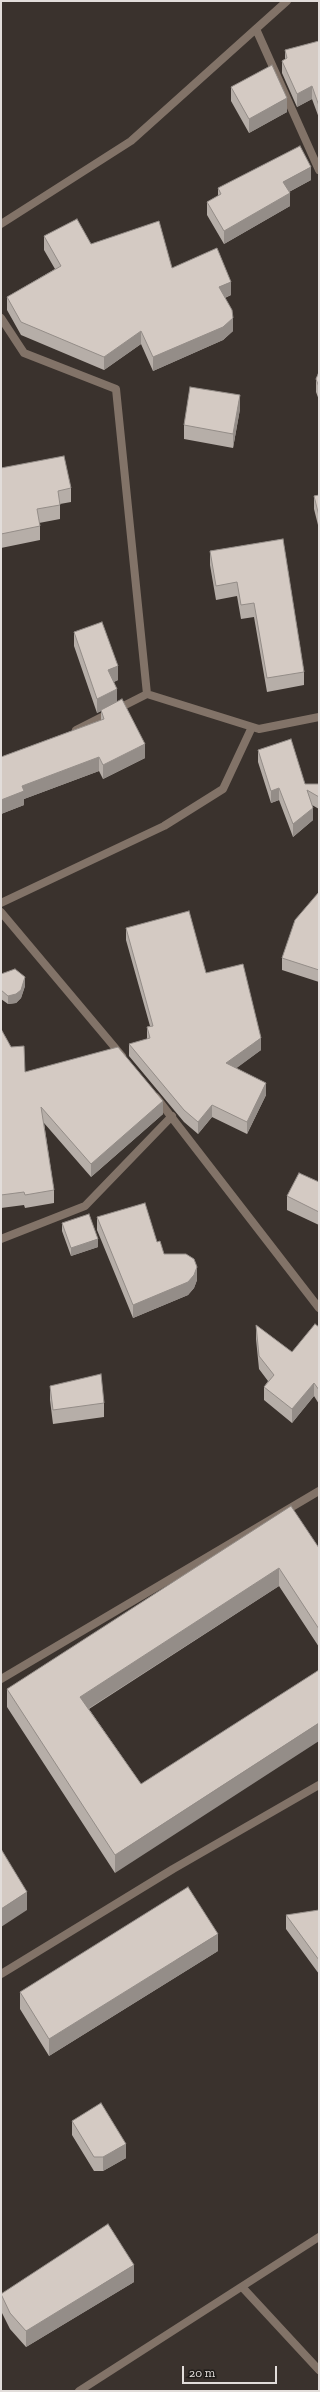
<!DOCTYPE html>
<html>
<head>
<meta charset="utf-8">
<style>
  body { margin:0 }
  #map { position:relative; width:320px; height:2392px; overflow:hidden; background:#3a322d; font-family:"Zilla Slab",serif }
  canvas { display:block }
  .frame { position:absolute; inset:0; border:2px solid #e2ddda; pointer-events:none }
  .scale { position:absolute; left:182px; top:2366px; width:95px; height:18px; box-sizing:border-box; border:2px solid #e2ddda; border-top:0; padding-left:5px; font-size:12px; line-height:14px; white-space:nowrap; color:#e2ddda; -webkit-text-stroke:3px #1e1b18; paint-order:stroke }
</style>
</head>
<body>
<div id="map">
<canvas width="320" height="2392"></canvas>
<div class="frame"></div>
<div class="scale">20 m</div>
</div>
<script>
const context = document.querySelector('canvas').getContext('2d');
context.lineJoin = 'round';
const poly = rows => new Path2D(rows.map(r => 'M' + r).join(''));
function trace(path, color, width, dash) { context.strokeStyle = color; context.lineWidth = width; context.lineCap = dash ? 'butt' : 'round'; context.setLineDash(dash || []); context.stroke(path); }
function fill(path, color) { context.fillStyle = color; context.fill(path, 'evenodd'); }
trace(poly([
  [256,29,319,170],
  [1,224,131,141,287,1],
  [1,318,24,353,116,389,147,694,76,730],
  [147,694,259,729,319,717],
  [1,903,164,826,223,789,252,727],
  [1,912,122,1056],
  [156,1097,319,1308],
  [1,1239,85,1206,172,1116],
  [1,1679,319,1491],
  [1,1974,173,1869,319,1785],
  [243,2288,319,2370],
  [79,2391,319,2237]
]), '#827368', 8);
fill(poly([
  [319,41,319,118,312,99,297,107,282,73,282,61,285,59,285,50],
  [231,87,287,112,249,133,231,101],
  [311,180,289,192,290,206,224,244,207,215,207,202,218,196,218,188],
  [44,236,91,244,172,268,231,295,225,298,233,331,223,340,153,371,141,344,104,370,21,335,7,310,7,297,55,269,44,250],
  [319,372,319,400,316,392,316,379],
  [240,409,233,448,184,439,184,425],
  [1,468,71,488,71,502,60,504,60,519,39,523,40,526,40,540,1,548],
  [319,495,319,529,314,509,314,496],
  [283,539,304,672,304,685,267,692,254,617,241,619,237,596,216,600,210,565,210,551],
  [74,632,118,680,114,682,117,701,145,758,103,779,99,771,24,799,24,805,1,814,1,757,101,720,101,711,97,713,74,646],
  [258,750,305,784,319,784,319,809,312,805,313,820,293,837,279,800,271,803,258,762],
  [319,892,319,982,282,970,282,958],
  [126,928,206,973,261,1050,236,1068,266,1095,247,1134,212,1117,198,1134,184,1122,129,1056,129,1044,147,1039,147,1027,150,1026,126,940],
  [1,974,25,986,21,998,16,1003,8,1004,1,999],
  [1,1029,25,1072,163,1114,91,1177,44,1123,54,1190,54,1203,25,1208,24,1205,1,1208],
  [319,1182,319,1225,287,1210,287,1196],
  [97,1217,157,1242,164,1254,197,1280,194,1288,188,1295,133,1318,97,1230],
  [62,1223,98,1247,71,1256,62,1231],
  [256,1325,292,1352,319,1327,319,1404,314,1396,292,1423,264,1400,264,1387,268,1381,259,1369,256,1339],
  [50,1386,104,1403,104,1417,53,1424,50,1400],
  [319,1548,319,1647,279,1586,89,1709,141,1784,115,1873,7,1707,7,1689],
  [319,1910,319,1974,286,1929,286,1915],
  [218,1951,49,2056,20,2009,20,1992],
  [72,2121,126,2158,103,2171,94,2171,72,2135],
  [134,2282,26,2347,10,2329,1,2311,1,2294]
]), '#b6aea8');
fill(poly([
  [312,86,312,99,297,107,297,94],
  [287,98,287,112,249,133,249,119],
  [311,167,311,180,283,195,283,182],
  [290,193,290,206,224,244,224,231],
  [231,282,231,295,219,300,219,287],
  [233,318,233,331,223,340,153,371,153,357],
  [141,331,141,344,104,370,104,357],
  [240,395,240,409,233,448,233,434],
  [118,666,118,680,108,684,108,670],
  [117,689,117,703,101,710,101,711,97,713,97,699],
  [145,744,145,758,103,779,103,765],
  [99,757,99,771,24,799,24,805,1,814,1,800,22,786],
  [279,788,279,800,271,803,271,791],
  [313,808,313,820,293,837,293,824],
  [25,977,25,986,21,998,16,1003,8,1004,8,996],
  [261,1038,261,1050,226,1076,226,1063],
  [266,1083,266,1095,247,1134,247,1122],
  [163,1101,163,1114,91,1177,91,1164],
  [212,1105,212,1117,198,1134,198,1122],
  [98,1239,98,1247,71,1256,71,1248],
  [197,1267,197,1280,194,1288,188,1295,133,1318,133,1305],
  [314,1383,314,1396,292,1423,292,1409],
  [279,1568,279,1586,80,1714,80,1697],
  [319,1723,319,1741,115,1873,115,1855],
  [27,1892,27,1910,1,1927,1,1909],
  [218,1934,218,1951,49,2056,49,2039],
  [126,2144,126,2158,103,2171,103,2157],
  [134,2265,134,2282,26,2347,26,2331]
]), '#948d88');
const building = poly([
  [319,41,319,106,312,86,297,94,282,61,287,58,285,50,319,41],
  [272,65,287,98,249,119,231,87,272,65],
  [300,146,311,167,283,182,290,193,224,231,207,202,221,194,218,188,300,146],
  [77,219,91,244,159,221,172,268,217,248,231,282,219,287,232,310,233,318,223,327,153,357,141,331,104,357,21,322,7,297,61,266,44,236,77,219],
  [319,372,319,387,316,379,319,372],
  [190,387,240,395,233,434,184,425,190,387],
  [64,456,71,488,58,491,60,505,37,509,40,526,1,534,1,468,64,456],
  [319,495,319,516,314,496,319,495],
  [283,539,304,672,267,678,254,603,241,605,237,582,216,586,210,551,283,539],
  [102,622,118,666,108,670,117,689,97,699,74,632,102,622],
  [122,699,145,744,103,765,99,757,22,786,24,791,1,800,1,757,104,719,101,710,122,699],
  [291,739,305,784,319,784,319,797,307,790,313,808,293,824,279,788,271,791,258,750,291,739],
  [319,892,319,970,282,958,295,920,319,892],
  [189,911,206,973,243,964,261,1038,226,1063,266,1083,247,1122,212,1105,198,1122,184,1110,129,1044,150,1038,147,1027,153,1026,126,928,189,911],
  [15,969,25,977,21,990,16,994,8,996,1,990,1,974,15,969],
  [1,1029,11,1047,24,1046,25,1072,118,1047,163,1101,91,1164,41,1107,54,1190,25,1195,24,1192,1,1195,1,1029],
  [299,1173,319,1182,319,1212,287,1196,299,1173],
  [145,1203,157,1242,160,1241,164,1254,186,1254,194,1259,197,1267,194,1275,188,1282,133,1305,97,1217,145,1203],
  [89,1214,98,1239,71,1248,62,1223,89,1214],
  [315,1324,319,1327,319,1390,314,1383,292,1409,264,1387,274,1375,259,1356,256,1325,292,1352,315,1324],
  [101,1374,104,1403,53,1410,50,1386,101,1374],
  [291,1506,319,1548,319,1629,279,1568,80,1697,141,1784,319,1670,319,1723,115,1855,7,1689,291,1506],
  [1,1849,27,1892,1,1909,1,1849],
  [188,1887,218,1934,49,2039,20,1992,188,1887],
  [319,1910,319,1960,286,1915,319,1910],
  [101,2103,126,2144,103,2157,94,2157,72,2121,101,2103],
  [108,2224,134,2265,26,2331,10,2313,1,2294,108,2224]
]);
fill(building, '#d4cac3');
trace(building, '#948d88', 1);
</script>
</body>
</html>
